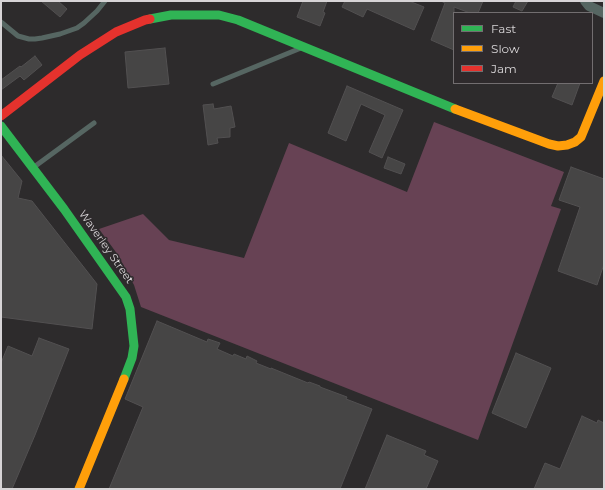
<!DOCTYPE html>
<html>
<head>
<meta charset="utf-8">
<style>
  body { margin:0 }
  #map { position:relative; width:605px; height:490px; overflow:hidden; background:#2d2b2c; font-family:Montserrat,sans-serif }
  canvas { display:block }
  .frame { position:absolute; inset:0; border:2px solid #d7d4d6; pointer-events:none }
  .legend { position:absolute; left:453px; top:12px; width:140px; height:72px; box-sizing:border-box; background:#2e2a2c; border:1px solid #726e70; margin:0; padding:5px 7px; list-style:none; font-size:12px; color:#d7d4d6 }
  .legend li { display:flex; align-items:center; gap:8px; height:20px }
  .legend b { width:20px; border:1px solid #726e70 }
</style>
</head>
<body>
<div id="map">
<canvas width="605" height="490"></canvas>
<div class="frame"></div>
<ul class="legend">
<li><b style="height:5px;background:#30b455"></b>Fast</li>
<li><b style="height:5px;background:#ff9f0a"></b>Slow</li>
<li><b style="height:5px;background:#e5322d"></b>Jam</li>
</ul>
</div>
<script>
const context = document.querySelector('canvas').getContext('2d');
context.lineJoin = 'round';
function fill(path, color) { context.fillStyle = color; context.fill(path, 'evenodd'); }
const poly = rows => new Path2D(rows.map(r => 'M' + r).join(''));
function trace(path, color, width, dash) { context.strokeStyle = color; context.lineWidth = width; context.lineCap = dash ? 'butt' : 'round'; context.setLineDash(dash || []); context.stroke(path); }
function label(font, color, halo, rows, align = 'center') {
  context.font = font + ' Montserrat,sans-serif'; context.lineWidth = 3; context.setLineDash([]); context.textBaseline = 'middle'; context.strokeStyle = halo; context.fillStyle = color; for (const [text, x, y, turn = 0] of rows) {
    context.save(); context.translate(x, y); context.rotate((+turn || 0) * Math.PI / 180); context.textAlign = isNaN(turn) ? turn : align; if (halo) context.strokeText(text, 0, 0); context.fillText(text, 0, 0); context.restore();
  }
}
fill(poly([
  [434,122,564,172,551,206,561,209,478,440,141,307,134,285,118,255,99,229,143,214,169,240,244,258,289,143,407,192]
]), '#674254');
const building = poly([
  [41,1,58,1,67,9,60,17,41,1],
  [303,1,327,1,323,12,325,13,320,26,297,17,303,1],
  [345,1,409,1,424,7,414,30,367,9,363,17,342,7,345,1],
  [441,1,483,1,478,13,470,13,454,7,454,50,431,40,445,3,441,1],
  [516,1,528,1,522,11,513,7,516,1],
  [165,48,169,84,128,88,125,52,165,48],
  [35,56,42,65,24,80,20,76,1,90,1,80,20,66,21,67,35,56],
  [558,83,580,83,572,105,552,97,558,83],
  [347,86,403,110,382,158,369,152,385,115,361,104,346,141,328,133,347,86],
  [213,104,214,109,231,106,235,127,230,128,230,137,217,138,218,143,208,145,203,105,213,104],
  [1,155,22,181,18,198,32,201,97,284,92,329,1,317,1,155],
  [388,157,405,164,401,174,384,168,388,157],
  [571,167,604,179,604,264,597,285,558,271,580,207,559,200,571,167],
  [157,321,207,342,208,339,220,343,217,349,233,356,234,354,246,359,247,356,257,361,256,363,271,369,271,368,308,383,309,382,320,386,320,387,347,397,346,399,372,409,340,489,109,489,143,407,125,399,157,321],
  [39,338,69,349,35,435,12,489,1,489,1,363,8,346,32,356,39,338],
  [516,353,551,368,526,428,492,413,516,353],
  [582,416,597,423,598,420,604,423,604,489,534,489,545,463,560,469,582,416],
  [387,435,426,451,424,455,438,461,426,489,365,489,387,435]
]);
fill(building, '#464545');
trace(building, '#525051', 1);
trace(poly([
  [1,22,18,36,29,39,35,39,42,38,60,34,77,28,84,23,97,11,105,1],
  [213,84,301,48],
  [34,167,94,123]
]), '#566662', 5);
trace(poly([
  [585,1,589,6,604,13]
]), '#566662', 10);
trace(poly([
  [150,19,171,15,219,15,238,20,455,109],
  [1,126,64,209,126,297,130,309,134,346,132,358,124,379]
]), '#30b455', 9);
trace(poly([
  [455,109,549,144,558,146,567,145,575,142,581,137,604,81],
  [79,489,124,379]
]), '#ff9f0a', 9);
trace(poly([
  [1,116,80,55,116,32,145,20,150,19]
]), '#e5322d', 9);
label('11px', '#d7d4d6', '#2e2a2c', [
  ["Waverley Street",106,247,55]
]);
</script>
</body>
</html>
